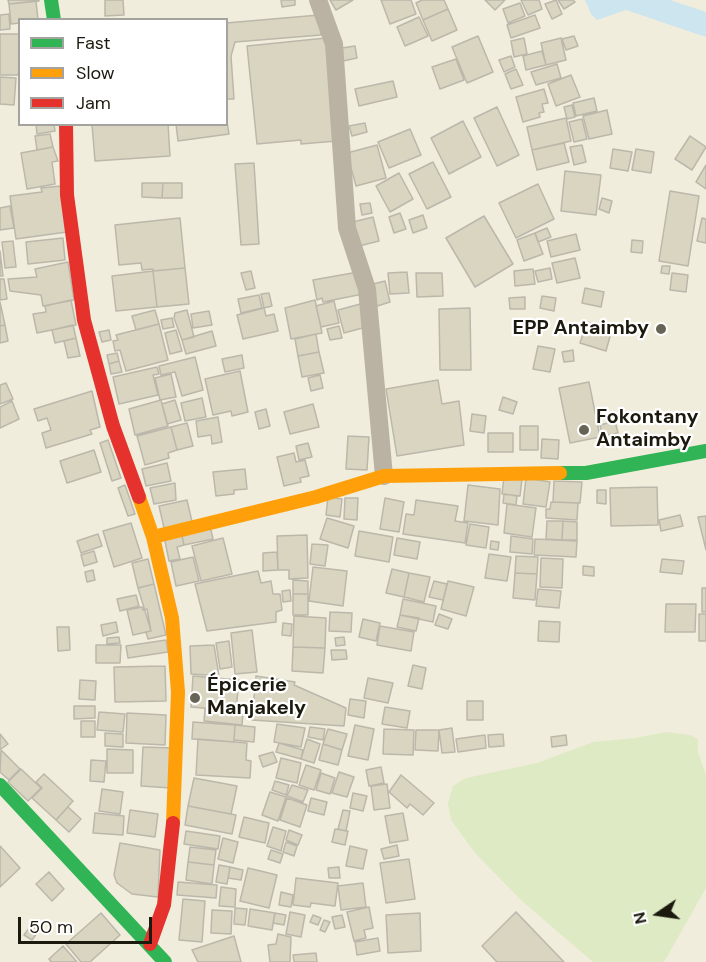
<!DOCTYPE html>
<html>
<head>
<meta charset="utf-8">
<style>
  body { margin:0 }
  #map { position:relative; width:706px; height:962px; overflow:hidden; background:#f1eddc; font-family:"DM Sans",sans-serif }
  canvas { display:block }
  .legend { position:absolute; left:18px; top:18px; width:210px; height:108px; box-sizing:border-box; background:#fff; border:2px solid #a4a39f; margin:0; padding:8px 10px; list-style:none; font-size:18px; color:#1c1a0e }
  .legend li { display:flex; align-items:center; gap:12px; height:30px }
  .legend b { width:30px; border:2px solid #a4a39f }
  .north { position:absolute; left:628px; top:884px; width:60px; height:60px; -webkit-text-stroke:4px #fff; paint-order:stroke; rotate:257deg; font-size:16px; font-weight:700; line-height:24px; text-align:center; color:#1c1a0e }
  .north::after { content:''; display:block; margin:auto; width:21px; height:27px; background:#1c1a0e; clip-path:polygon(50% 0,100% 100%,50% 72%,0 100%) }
  .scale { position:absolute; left:18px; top:917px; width:134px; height:27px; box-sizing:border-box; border:3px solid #1c1a0e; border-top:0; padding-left:8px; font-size:18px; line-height:21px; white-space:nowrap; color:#1c1a0e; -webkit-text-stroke:4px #fff; paint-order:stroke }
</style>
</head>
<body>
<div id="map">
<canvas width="706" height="962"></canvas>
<ul class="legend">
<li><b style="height:8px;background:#30b455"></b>Fast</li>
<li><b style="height:8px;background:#ff9f0a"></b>Slow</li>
<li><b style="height:8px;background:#e5322d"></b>Jam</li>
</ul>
<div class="north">N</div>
<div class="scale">50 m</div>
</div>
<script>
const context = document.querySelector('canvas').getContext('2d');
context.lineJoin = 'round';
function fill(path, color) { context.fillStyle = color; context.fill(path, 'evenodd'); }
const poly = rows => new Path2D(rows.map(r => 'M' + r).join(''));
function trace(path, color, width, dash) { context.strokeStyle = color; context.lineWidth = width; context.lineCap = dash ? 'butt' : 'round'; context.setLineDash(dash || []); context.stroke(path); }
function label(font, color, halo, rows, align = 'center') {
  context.font = font + ' "DM Sans",sans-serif'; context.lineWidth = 4.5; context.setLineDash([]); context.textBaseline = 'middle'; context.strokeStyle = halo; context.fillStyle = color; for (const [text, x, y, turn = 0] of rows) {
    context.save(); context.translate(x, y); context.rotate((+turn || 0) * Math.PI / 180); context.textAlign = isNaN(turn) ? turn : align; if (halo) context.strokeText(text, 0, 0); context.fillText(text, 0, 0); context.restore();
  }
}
fill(poly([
  [666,732,690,735,698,739,698,752,706,775,706,888,664,962,593,962,522,901,475,853,451,820,448,803,453,786,466,778,537,763,593,742,635,738]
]), '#deeac4');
fill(poly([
  [585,0,670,0,706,12,706,37,626,10,597,20,591,14]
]), '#cce5ef');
const building = poly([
  [8,0,39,0,39,1,9,4,8,0],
  [105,0,123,0,124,15,105,16,105,0],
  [281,0,295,0,295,5,282,7,281,0],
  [330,0,353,0,336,10,330,0],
  [381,0,411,0,416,14,390,24,381,0],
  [422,0,444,0,448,9,423,20,416,3,422,0],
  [485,0,505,0,495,10,485,0],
  [521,0,539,0,542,9,528,15,521,0],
  [556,0,562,14,552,19,545,4,556,0],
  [558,0,573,0,575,2,564,9,558,0],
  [36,1,38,20,20,20,20,23,11,24,9,4,36,1],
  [520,3,525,16,508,23,503,9,520,3],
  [448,9,457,30,432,41,423,20,448,9],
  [9,14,10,29,0,30,0,15,9,14],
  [319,15,321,35,235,42,231,56,234,99,226,99,226,23,319,15],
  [535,15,540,28,511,38,507,25,535,15],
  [419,17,428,36,405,46,397,27,419,17],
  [0,34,20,34,20,72,17,75,0,75,0,34],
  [478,36,493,72,467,83,452,47,478,36],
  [574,36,578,46,566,50,562,39,574,36],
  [326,38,337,141,301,144,301,140,257,144,247,46,326,38],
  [524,38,527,54,514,57,511,41,524,38],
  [561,38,566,60,546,65,541,43,561,38],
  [355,46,357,58,343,61,342,48,355,46],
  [542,51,546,65,526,70,523,56,542,51],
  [511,56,515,67,504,72,499,60,511,56],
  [456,59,464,80,440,89,432,67,456,59],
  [557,64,561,78,536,85,531,72,557,64],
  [516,69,523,85,511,89,505,74,516,69],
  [571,75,580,97,556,106,548,84,571,75],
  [0,77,16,78,14,105,0,104,0,77],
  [393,81,397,97,359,106,355,89,393,81],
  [544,89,548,103,542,104,544,112,539,113,540,117,523,122,516,97,544,89],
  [594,98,597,111,576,116,573,103,594,98],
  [572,105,575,117,567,119,564,107,572,105],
  [497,107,519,155,497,166,474,118,497,107],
  [607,110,612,134,589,139,583,116,607,110],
  [226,116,229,134,178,141,176,124,226,124,226,116],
  [566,118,571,141,532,150,527,127,566,118],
  [582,119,587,139,574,142,569,122,582,119],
  [463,121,481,157,449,174,431,138,463,121],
  [365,123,367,132,352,136,349,126,365,123],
  [36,124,54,124,55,131,37,134,36,124],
  [92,124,168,124,170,156,95,161,92,124],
  [410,129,421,155,389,168,378,142,410,129],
  [50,134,53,147,37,150,35,136,50,134],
  [690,136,706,147,692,170,675,159,690,136],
  [564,143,569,162,537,170,532,150,564,143],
  [377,145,386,178,356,186,347,153,377,145],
  [582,145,586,162,574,165,570,147,582,145],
  [53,147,58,161,52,162,55,184,27,189,21,153,53,147],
  [613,149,632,152,628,171,610,168,613,149],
  [636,149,654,152,651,173,632,170,636,149],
  [433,162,451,197,427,209,409,174,433,162],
  [254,163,259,244,241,245,235,164,254,163],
  [706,165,706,189,696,182,706,165],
  [565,171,601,175,596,215,561,211,565,171],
  [399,173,413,199,390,212,376,186,399,173],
  [142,183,163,183,162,198,142,197,142,183],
  [163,183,182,183,182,198,162,198,163,183],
  [538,184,554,219,516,238,499,203,538,184],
  [61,186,67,232,16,239,10,196,42,192,41,188,61,186],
  [670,191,699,196,688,266,659,261,670,191],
  [602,198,612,201,609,213,599,209,602,198],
  [370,203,372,213,362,215,360,204,370,203],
  [10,206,14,228,0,230,0,208,10,206],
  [400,213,406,229,394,233,389,217,400,213],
  [423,215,427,228,413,233,409,220,423,215],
  [484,216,513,264,475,287,446,238,484,216],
  [373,217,379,241,355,247,349,223,373,217],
  [180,218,185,268,153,271,153,269,142,270,141,263,119,265,115,225,180,218],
  [702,218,706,219,706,243,697,241,702,218],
  [547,228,551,237,538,242,535,233,547,228],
  [535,233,543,254,524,261,517,240,535,233],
  [576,234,580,250,551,257,547,241,576,234],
  [63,238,65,260,28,264,26,242,63,238],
  [632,240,643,241,642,253,631,252,632,240],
  [13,241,16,267,5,268,2,242,13,241],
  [0,251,3,276,0,276,0,251],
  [575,258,580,278,557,283,552,263,575,258],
  [68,262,74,300,43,306,41,295,10,291,8,279,37,277,35,269,68,262],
  [662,266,670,266,669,274,661,273,662,266],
  [185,268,189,304,157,307,153,271,185,268],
  [550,268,552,279,538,282,535,271,550,268],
  [533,269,535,284,515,286,514,271,533,269],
  [153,271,157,307,116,311,112,276,153,271],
  [251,271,255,288,246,290,241,273,251,271],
  [358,272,363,294,323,302,322,298,317,300,313,280,358,272],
  [407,272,409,293,390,294,388,273,407,272],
  [416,273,442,273,443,296,417,297,416,273],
  [672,273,688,275,686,292,670,290,672,273],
  [0,279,4,279,7,299,0,300,0,279],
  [385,281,390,302,374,307,369,285,385,281],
  [585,288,604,292,601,307,582,303,585,288],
  [269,293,272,306,264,308,261,294,269,293],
  [259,295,262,308,241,313,238,299,259,295],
  [542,296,556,298,554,311,540,308,542,296],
  [525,297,525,309,510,309,509,298,525,297],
  [71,300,76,325,37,333,33,314,46,312,45,306,71,300],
  [315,300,322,333,291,339,285,308,315,300],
  [334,301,339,323,321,327,316,306,334,301],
  [0,302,5,325,0,326,0,302],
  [364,303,370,326,344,333,338,310,364,303],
  [264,308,266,316,274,314,278,331,243,339,237,315,264,308],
  [470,308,471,370,440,370,439,309,470,308],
  [155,310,159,324,136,330,132,316,155,310],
  [187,310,194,337,182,340,174,318,175,313,187,310],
  [209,311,212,325,193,328,191,314,209,311],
  [172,318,174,327,163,329,161,320,172,318],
  [587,322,612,329,606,351,580,343,587,322],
  [159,324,168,360,126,371,120,350,115,351,113,341,118,340,116,335,159,324],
  [5,325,8,341,0,343,0,326,5,325],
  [73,325,76,338,55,343,52,330,73,325],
  [339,326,342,338,330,340,327,329,339,326],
  [109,330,111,340,102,342,99,332,109,330],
  [176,330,182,351,170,354,165,333,176,330],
  [212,331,216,346,186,354,182,340,212,331],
  [316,334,319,352,298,356,295,339,316,334],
  [76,338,80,356,68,358,64,341,76,338],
  [538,346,555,349,550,372,533,369,538,346],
  [573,350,574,361,564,362,562,352,573,350],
  [319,352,324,373,302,377,298,356,319,352],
  [117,353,119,361,109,364,107,355,117,353],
  [242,355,244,368,225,372,222,359,242,355],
  [195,357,203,390,182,396,175,372,161,375,159,366,195,357],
  [119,361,122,372,111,374,109,364,119,361],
  [157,367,159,374,153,375,158,395,119,404,113,377,157,367],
  [240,371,248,412,232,416,231,411,213,415,205,379,240,371],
  [171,374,176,397,160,400,155,378,171,374],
  [320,375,323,388,311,391,308,378,320,375],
  [438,380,442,404,459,401,464,445,397,456,386,389,438,380],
  [589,382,600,437,570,443,559,388,589,382],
  [6,383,13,399,0,404,0,385,6,383],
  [92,391,100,427,90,430,92,434,46,448,42,433,51,430,47,418,38,421,34,409,92,391],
  [503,397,517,402,513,414,499,410,503,397],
  [202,398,206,417,185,421,181,403,202,398],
  [161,400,168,426,135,435,129,409,161,400],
  [175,400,181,420,167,424,162,404,175,400],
  [12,401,19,419,0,428,0,407,12,401],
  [313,404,319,427,290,434,284,412,313,404],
  [266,409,270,426,259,429,255,412,266,409],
  [472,414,486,416,484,433,470,431,472,414],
  [218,417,222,442,212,444,211,435,198,437,196,421,218,417],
  [615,421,618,433,602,436,600,425,615,421],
  [187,423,193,446,177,450,171,427,187,423],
  [520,426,538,426,538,450,520,450,520,426],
  [171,427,177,450,168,453,169,458,145,465,137,436,171,427],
  [488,433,513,433,513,452,488,452,488,433],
  [348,436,369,437,367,470,346,469,348,436],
  [542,439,559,440,558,459,541,458,542,439],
  [108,440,121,478,112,481,100,443,108,440],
  [308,443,312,457,299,460,296,446,308,443],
  [94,450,101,472,67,483,60,461,94,450],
  [294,453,296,462,305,460,309,476,300,478,301,482,284,486,277,457,294,453],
  [167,463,171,481,146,486,142,469,167,463],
  [245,469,247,489,234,490,234,494,216,496,213,472,245,469],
  [504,477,522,479,520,496,502,494,504,477],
  [526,478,550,482,546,507,523,504,526,478],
  [554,481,582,482,580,503,553,502,554,481],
  [175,483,176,500,154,504,150,488,175,483],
  [125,485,135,514,128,516,118,488,125,485],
  [468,485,500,489,498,525,464,521,468,485],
  [657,487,658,525,611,526,610,488,657,487],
  [597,490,606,490,606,504,597,503,597,490],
  [504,494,517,496,516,505,503,503,504,494],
  [328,497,342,499,340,517,326,515,328,497],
  [345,498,358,498,357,520,344,519,345,498],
  [385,498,404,502,399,532,380,529,385,498],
  [187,500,193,526,165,532,159,506,187,500],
  [416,500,458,506,455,521,468,523,465,543,403,534,406,514,414,515,416,500],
  [551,502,578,503,577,520,546,518,546,509,550,509,551,502],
  [507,504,536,508,532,537,504,533,507,504],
  [680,515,683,526,661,531,659,520,680,515],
  [706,516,706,550,698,517,706,516],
  [327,518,354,526,348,548,320,539,327,518],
  [547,521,563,521,562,540,546,539,547,521],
  [563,521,577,522,577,540,562,540,563,521],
  [131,523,142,558,114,567,103,531,131,523],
  [470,524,489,527,486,548,466,545,470,524],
  [210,526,213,539,184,545,181,532,210,526],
  [359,531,393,537,389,562,355,556,359,531],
  [181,532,184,545,177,547,180,559,169,561,164,536,181,532],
  [98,534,102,546,81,553,77,541,98,534],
  [307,535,308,578,289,579,289,570,278,570,277,536,307,535],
  [511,536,533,539,532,554,510,552,511,536],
  [223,538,232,574,201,581,192,546,223,538],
  [397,538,420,542,417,559,394,555,397,538],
  [535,539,577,541,576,557,534,555,535,539],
  [491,541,499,542,498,550,490,549,491,541],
  [312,544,328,545,325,566,310,564,312,544],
  [94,551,97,562,84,566,81,555,94,551],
  [277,552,278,570,263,571,263,553,277,552],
  [489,554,511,557,507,581,485,578,489,554],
  [516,556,538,557,537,574,515,573,516,556],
  [193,557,199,581,176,586,171,562,193,557],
  [541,558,563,559,562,588,540,587,541,558],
  [148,559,154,584,138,588,132,563,148,559],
  [662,559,684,561,682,574,660,572,662,559],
  [583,566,594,567,594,576,583,575,583,566],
  [313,567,347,571,343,606,309,601,313,567],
  [392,569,409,573,404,597,386,593,392,569],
  [93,570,95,580,87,582,85,572,93,570],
  [258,571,261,583,271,581,273,594,280,594,282,610,276,612,276,622,207,631,195,584,258,571],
  [409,573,430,577,424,602,404,597,409,573],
  [515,573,537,574,535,600,513,598,515,573],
  [293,580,308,581,308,594,293,594,293,580],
  [434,581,447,584,443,600,429,597,434,581],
  [448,581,474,587,466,616,441,609,448,581],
  [154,584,166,635,148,639,146,632,151,631,138,588,154,584],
  [702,588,706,588,706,612,702,612,702,588],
  [538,589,561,591,559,608,536,606,538,589],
  [290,590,291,601,283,602,282,591,290,590],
  [293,594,308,594,308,615,293,615,293,594],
  [136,595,139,606,120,611,117,599,136,595],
  [403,599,436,606,433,622,400,615,403,599],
  [666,604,696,604,695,632,665,632,666,604],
  [142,607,143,610,147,609,151,631,133,635,127,610,142,607],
  [330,612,352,613,351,632,329,631,330,612],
  [439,614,452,619,448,629,435,625,439,614],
  [699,614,706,614,706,641,699,641,699,614],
  [400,615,419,618,416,631,397,627,400,615],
  [294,616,326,618,325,648,293,647,294,616],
  [363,619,380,623,376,641,359,637,363,619],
  [539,621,560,622,559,642,538,641,539,621],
  [116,622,118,632,103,636,101,625,116,622],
  [283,623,292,624,291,636,282,635,283,623],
  [380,626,414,632,411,651,377,645,380,626],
  [57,627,69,627,70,650,58,651,57,627],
  [252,630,257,672,235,674,231,633,252,630],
  [119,637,120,643,107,644,107,638,119,637],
  [344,637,345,645,336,646,335,638,344,637],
  [166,640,168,652,128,658,126,646,166,640],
  [229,641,232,667,220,669,216,643,229,641],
  [96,645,121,645,120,663,96,663,96,645],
  [214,645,219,676,191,674,190,646,214,645],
  [293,647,325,648,323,673,292,671,293,647],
  [331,650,346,650,347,659,332,660,331,650],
  [413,665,426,668,422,689,408,686,413,665],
  [165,666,166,701,115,702,114,667,165,666],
  [193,676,239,680,236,711,191,707,193,676],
  [256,676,295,682,294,685,346,708,344,726,252,720,256,676],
  [368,678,393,683,388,703,364,698,368,678],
  [80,680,96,681,95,700,79,699,80,680],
  [350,699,366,701,364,718,348,715,350,699],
  [467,701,483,701,483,720,467,720,467,701],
  [74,706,95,706,95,718,74,719,74,706],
  [385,707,410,711,407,728,382,724,385,707],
  [205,709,243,712,242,725,204,721,205,709],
  [99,712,125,714,123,732,97,730,99,712],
  [127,713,166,715,165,745,126,743,127,713],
  [81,721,95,721,95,737,81,737,81,721],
  [193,722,235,725,234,742,192,739,193,722],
  [277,724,305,728,301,747,274,742,277,724],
  [235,725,255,727,254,742,234,740,235,725],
  [355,725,374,729,368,760,348,756,355,725],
  [310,727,325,729,323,740,308,737,310,727],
  [452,728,455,752,442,753,439,730,452,728],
  [328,729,347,734,342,750,323,744,328,729],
  [384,729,414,730,413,755,383,754,384,729],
  [416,730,439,730,438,751,415,750,416,730],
  [105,733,123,734,123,747,105,746,105,733],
  [0,734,8,744,1,749,0,748,0,734],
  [503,734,504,746,489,747,488,735,503,734],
  [485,735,486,748,458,752,456,739,485,735],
  [566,735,567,745,552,747,551,737,566,735],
  [198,739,247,743,246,760,251,761,250,778,196,775,198,739],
  [307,739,320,744,314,763,301,759,307,739],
  [279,743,303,750,301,759,276,752,279,743],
  [323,744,342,750,338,765,319,760,323,744],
  [143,747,173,748,171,788,141,786,143,747],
  [107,749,133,750,133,773,107,773,107,749],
  [1,750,20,769,9,780,0,772,1,750],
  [273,752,277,762,263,767,259,756,273,752],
  [281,758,301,763,297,783,276,778,281,758],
  [91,760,106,761,104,782,90,781,91,760],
  [306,765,321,770,314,790,299,785,306,765],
  [381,767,384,783,369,786,366,770,381,767],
  [21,769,41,788,28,801,8,782,21,769],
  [339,772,354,777,347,797,332,793,339,772],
  [321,773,335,778,330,794,316,790,321,773],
  [44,774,73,801,56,820,32,798,42,788,36,782,44,774],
  [401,775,434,803,423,815,410,804,407,808,389,792,401,775],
  [194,778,237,786,231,814,188,806,194,778],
  [275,781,289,785,286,795,272,790,275,781],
  [387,784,390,808,374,810,371,786,387,784],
  [292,785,308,790,303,802,287,796,292,785],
  [102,789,123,792,120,814,99,811,102,789],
  [270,792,286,797,278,821,262,815,270,792],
  [353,793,367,796,363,811,350,808,353,793],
  [287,798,307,805,300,827,280,820,287,798],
  [311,798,327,802,324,815,308,811,311,798],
  [188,806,236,815,232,834,185,825,188,806],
  [68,807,81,819,69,832,56,820,68,807],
  [130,810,158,814,155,837,127,833,130,810],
  [343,810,350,811,346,831,338,829,343,810],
  [95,813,124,816,123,835,93,833,95,813],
  [403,813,408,840,390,843,385,816,403,813],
  [244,817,269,823,265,843,239,837,244,817],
  [273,827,286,831,281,851,267,846,273,827],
  [335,829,348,831,345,845,332,842,335,829],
  [289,830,302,835,298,845,286,840,289,830],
  [186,831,220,836,218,849,184,844,186,831],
  [223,838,238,842,233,863,218,859,223,838],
  [286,842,297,846,294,856,283,852,286,842],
  [120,843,160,850,158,897,132,894,117,883,114,875,120,843],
  [397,845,399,856,384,859,381,849,397,845],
  [0,846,20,868,0,887,0,846],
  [350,846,367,850,363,869,346,866,350,846],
  [190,847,216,850,214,865,188,862,190,847],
  [271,850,283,854,280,863,268,859,271,850],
  [409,859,415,899,386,903,380,863,409,859],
  [188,862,214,865,212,884,186,880,188,862],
  [219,865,230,867,227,884,216,882,219,865],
  [230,867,243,870,241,880,228,878,230,867],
  [339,867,340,878,329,878,328,868,339,867],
  [248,868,277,875,269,908,240,901,248,868],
  [49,872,64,889,52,901,36,884,49,872],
  [296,878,338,883,335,906,311,903,310,907,293,905,296,878],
  [178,882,217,885,216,898,177,895,178,882],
  [363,883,366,907,341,910,338,886,363,883],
  [221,887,236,889,235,907,219,906,221,887],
  [281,892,293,895,291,907,279,905,281,892],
  [183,899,205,901,202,942,179,940,183,899],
  [369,907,373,928,364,930,366,938,354,941,347,912,369,907],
  [235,908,247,909,245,925,234,924,235,908],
  [250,909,275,913,272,930,248,926,250,909],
  [212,910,232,911,231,934,211,933,212,910],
  [290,912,305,915,301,937,286,934,290,912],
  [516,912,564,962,497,962,482,946,516,912],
  [101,913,120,935,90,962,81,962,66,944,101,913],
  [275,913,286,915,284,925,273,923,275,913],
  [420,913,421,951,388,953,386,915,420,913],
  [313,915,321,918,318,925,310,922,313,915],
  [342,915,345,927,335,929,332,917,342,915],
  [35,920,43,925,32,940,24,935,35,920],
  [324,920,330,922,325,932,320,930,324,920],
  [278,934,291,937,290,962,270,962,268,945,276,944,278,934],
  [234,936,241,962,198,962,192,950,234,936],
  [378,938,380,951,357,955,355,942,378,938],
  [63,946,77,962,51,962,49,959,63,946],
  [316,953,317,962,294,962,293,955,316,953]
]);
fill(building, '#d9d5c1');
trace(building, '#bbb8ab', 1.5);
trace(poly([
  [318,0,334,44,347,228,367,289,384,476]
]), '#bab3a3', 18);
trace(poly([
  [51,0,54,20],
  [560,473,586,473,706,451],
  [0,785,165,962]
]), '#30b455', 14);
trace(poly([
  [139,497,153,537,172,618,178,692,173,823],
  [153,537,316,497,384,476,560,473]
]), '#ff9f0a', 14);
trace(poly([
  [66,124,67,195,84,320,113,426,139,497],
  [150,944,164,905,173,823]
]), '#e5322d', 14);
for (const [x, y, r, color] of [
  [661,329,6,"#676456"],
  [584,430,6,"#676456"],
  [195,698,6,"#676456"]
]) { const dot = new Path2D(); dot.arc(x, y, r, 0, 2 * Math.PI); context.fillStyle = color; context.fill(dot); trace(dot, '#fff', 2); }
label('bold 20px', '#1c1a0e', '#fff', [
  ["EPP Antaimby",649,329,"right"],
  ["Fokontany",596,418],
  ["Antaimby",596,441],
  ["Épicerie",207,686],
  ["Manjakely",207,709]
], 'left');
</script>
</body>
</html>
